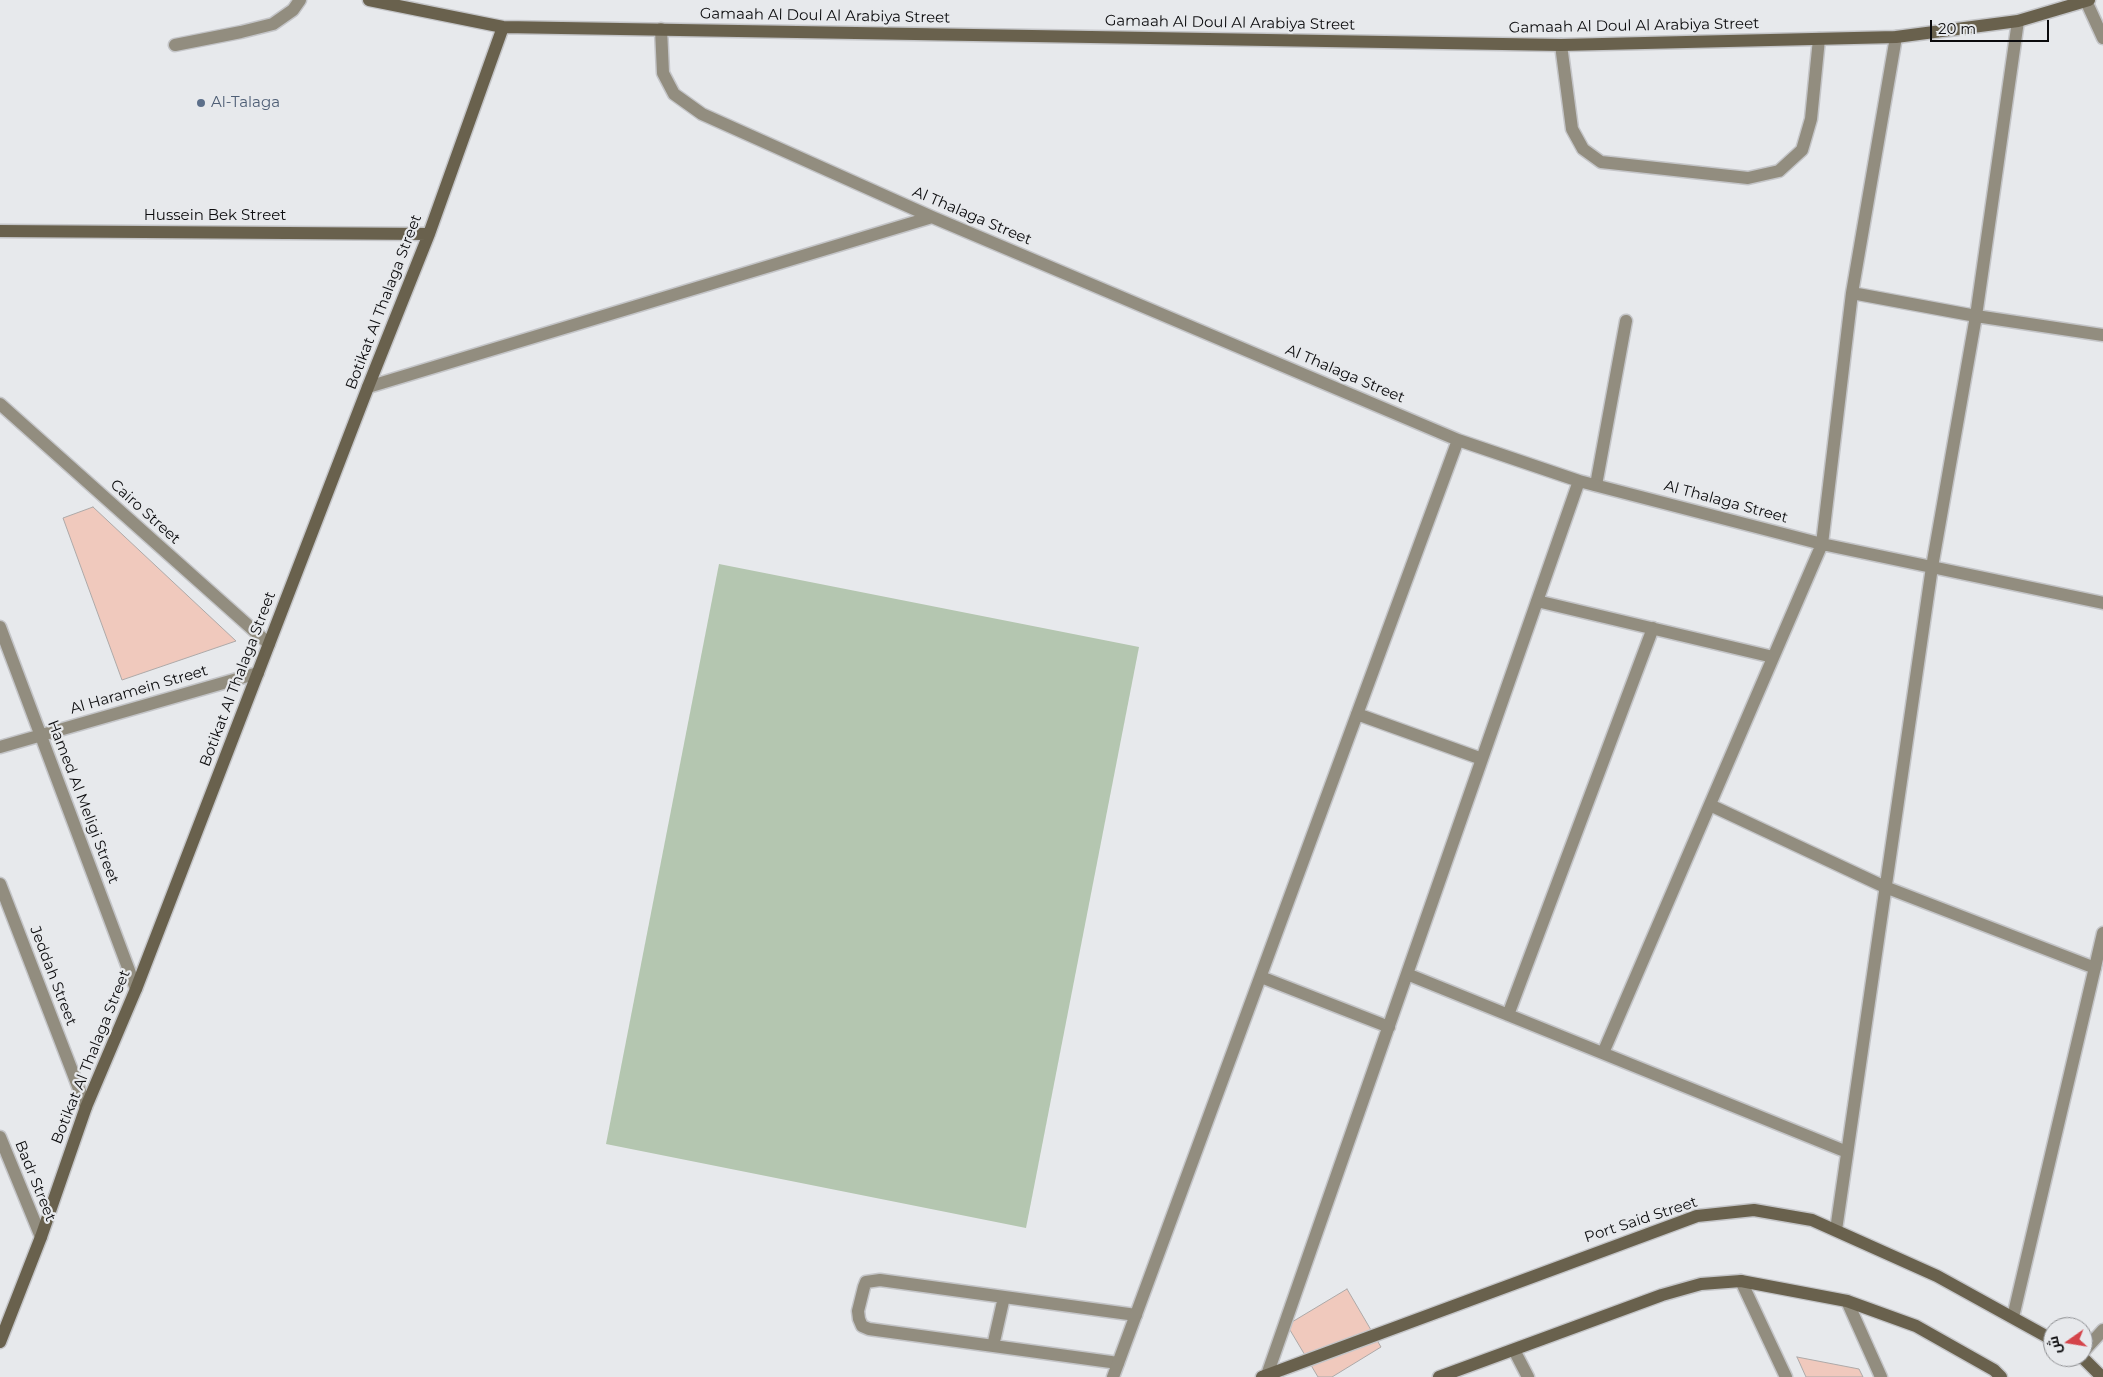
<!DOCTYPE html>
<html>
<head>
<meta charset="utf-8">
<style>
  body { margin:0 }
  #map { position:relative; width:2103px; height:1377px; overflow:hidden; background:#e7e9ec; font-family:Montserrat,Cairo,sans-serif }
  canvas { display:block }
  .north { position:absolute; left:2043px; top:1317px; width:50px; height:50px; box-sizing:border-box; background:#e7e9ec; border:1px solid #8f9093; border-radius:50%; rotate:257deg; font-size:14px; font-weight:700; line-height:20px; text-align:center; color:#0b0b0d }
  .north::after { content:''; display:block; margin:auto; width:18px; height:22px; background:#d4444a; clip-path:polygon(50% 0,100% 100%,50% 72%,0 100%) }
  .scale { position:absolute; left:1930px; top:20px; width:119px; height:22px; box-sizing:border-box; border:2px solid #0b0b0d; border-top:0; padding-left:6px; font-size:15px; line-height:18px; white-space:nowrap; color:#0b0b0d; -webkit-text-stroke:4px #e7e9ec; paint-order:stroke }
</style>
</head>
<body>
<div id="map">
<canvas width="2103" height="1377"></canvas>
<div class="north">ش</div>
<div class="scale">20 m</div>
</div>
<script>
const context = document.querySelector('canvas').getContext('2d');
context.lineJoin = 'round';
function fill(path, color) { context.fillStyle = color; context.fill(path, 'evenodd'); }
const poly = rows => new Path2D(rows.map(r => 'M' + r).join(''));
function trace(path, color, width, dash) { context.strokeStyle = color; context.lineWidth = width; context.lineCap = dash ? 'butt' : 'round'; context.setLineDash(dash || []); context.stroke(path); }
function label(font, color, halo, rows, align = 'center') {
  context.font = font + ' Montserrat,sans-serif'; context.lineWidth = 4.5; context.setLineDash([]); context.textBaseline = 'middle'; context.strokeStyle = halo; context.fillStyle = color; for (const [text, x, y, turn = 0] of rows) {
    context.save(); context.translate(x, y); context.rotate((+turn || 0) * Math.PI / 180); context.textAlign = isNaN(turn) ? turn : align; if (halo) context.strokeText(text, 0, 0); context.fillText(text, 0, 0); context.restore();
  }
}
fill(poly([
  [719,564,1139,647,1026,1228,606,1144]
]), '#b4c6b0');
const building = poly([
  [93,507,236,641,122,680,63,518,93,507],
  [1347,1289,1381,1347,1332,1377,1318,1377,1287,1325,1347,1289],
  [1797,1357,1859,1369,1863,1377,1806,1377,1797,1357]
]);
fill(building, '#f0c9bd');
trace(building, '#ada9a8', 1);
const service = poly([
  [175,45,241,32,273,24,293,10,300,0],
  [1561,45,1572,129,1583,149,1601,162,1748,178,1779,171,1802,150,1811,119,1819,39],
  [1596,485,1626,321],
  [993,1346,1004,1297],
  [1118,1363,869,1329,862,1326,859,1319,858,1311,864,1287,866,1282,880,1280,1136,1315]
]);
const minor = poly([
  [2086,1,2103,38],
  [661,29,663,73,674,94,702,114,932,217,1458,440,1579,481,1822,544,2103,603],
  [1852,293,1976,316,2103,335],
  [368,387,932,217],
  [0,404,269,644],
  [1537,601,1773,657],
  [0,627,136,989],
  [1357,714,1482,759],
  [0,747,258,673],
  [1710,805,1885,887,2095,968],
  [0,884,86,1107],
  [1407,974,1847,1152],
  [1261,977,1389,1027],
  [1508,1015,1653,628],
  [1603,1053,1822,544,1852,293,1896,37],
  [0,1137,41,1237],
  [1836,1230,1932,567,1976,316,2018,21],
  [1741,1281,1786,1377],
  [1847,1301,1881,1377],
  [2013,1317,2103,933],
  [1514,1350,1528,1377],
  [2083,1352,2103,1330],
  [1267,1375,1579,481],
  [1113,1377,1458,440]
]);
const secondary = poly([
  [369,0,503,27,1561,45,1896,37,2018,21,2089,0],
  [0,231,429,234],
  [0,1342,41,1237,86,1107,136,989,368,387,429,234,503,27],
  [2082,1357,2102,1377],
  [1262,1377,1697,1216,1754,1210,1812,1220,1937,1276,2053,1340],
  [1439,1377,1662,1295,1701,1284,1741,1281,1847,1301,1916,1326,1994,1370,2001,1377]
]);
trace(service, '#c4c5c8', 15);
trace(minor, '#c4c5c8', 15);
trace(secondary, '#c4c5c8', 15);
trace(service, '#928d7f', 12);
trace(minor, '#928d7f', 12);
trace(secondary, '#69614d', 12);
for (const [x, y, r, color] of [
  [201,103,5,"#5c6f8a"]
]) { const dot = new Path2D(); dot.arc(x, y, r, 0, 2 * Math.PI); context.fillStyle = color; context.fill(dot); trace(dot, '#e7e9ec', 2); }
label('15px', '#0b0b0d', '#e7e9ec', [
  ["Gamaah Al Doul Al Arabiya Street",825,16,1],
  ["Gamaah Al Doul Al Arabiya Street",1230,23,1],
  ["Gamaah Al Doul Al Arabiya Street",1634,26,-1],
  ["Hussein Bek Street",215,216],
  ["Al Thalaga Street",972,216,23],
  ["Botikat Al Thalaga Street",384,302,-69],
  ["Al Thalaga Street",1345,374,23],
  ["Al Thalaga Street",1726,502,15],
  ["Cairo Street",145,512,42],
  ["Botikat Al Thalaga Street",238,679,-69],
  ["Al Haramein Street",139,690,-16],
  ["Hamed Al Meligi Street",83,802,69],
  ["Jeddah Street",53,976,69],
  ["Botikat Al Thalaga Street",91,1057,-68],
  ["Badr Street",35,1181,68],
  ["Port Said Street",1641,1220,-18]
]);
label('15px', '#4e5e75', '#e7e9ec', [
  ["Al-Talaga",211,103]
], 'left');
</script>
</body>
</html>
